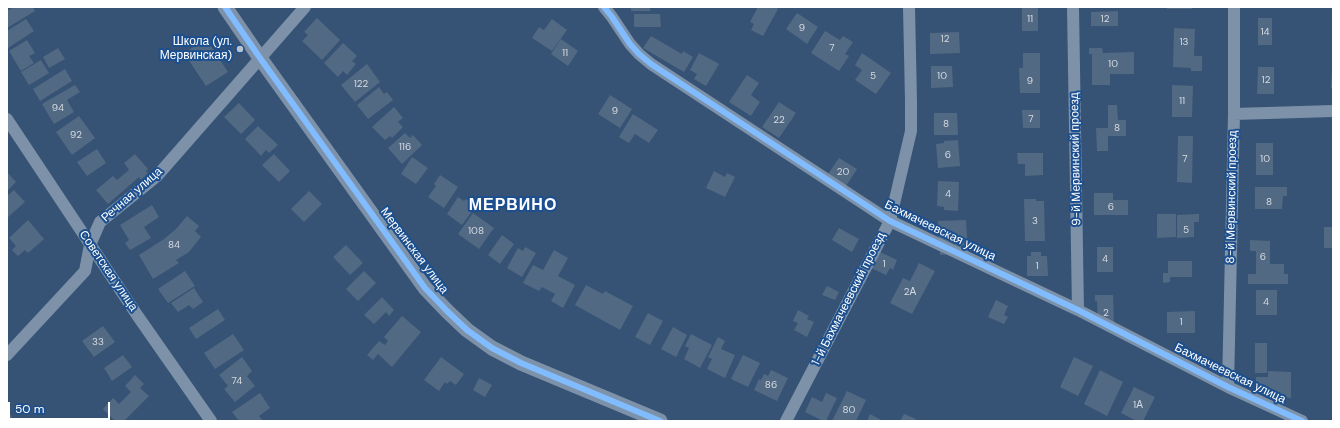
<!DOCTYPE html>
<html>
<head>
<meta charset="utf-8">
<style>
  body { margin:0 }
  #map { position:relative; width:1340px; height:428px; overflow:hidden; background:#365274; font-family:"DM Sans",sans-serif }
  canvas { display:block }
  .frame { position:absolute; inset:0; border:8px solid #fff; pointer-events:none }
  .scale { position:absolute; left:8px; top:402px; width:102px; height:18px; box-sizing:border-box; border:2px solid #fff; border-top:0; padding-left:5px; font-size:12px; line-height:14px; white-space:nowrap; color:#fff; -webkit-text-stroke:3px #1b4f8f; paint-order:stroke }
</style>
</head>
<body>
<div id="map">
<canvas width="1340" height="428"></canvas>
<div class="frame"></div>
<div class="scale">50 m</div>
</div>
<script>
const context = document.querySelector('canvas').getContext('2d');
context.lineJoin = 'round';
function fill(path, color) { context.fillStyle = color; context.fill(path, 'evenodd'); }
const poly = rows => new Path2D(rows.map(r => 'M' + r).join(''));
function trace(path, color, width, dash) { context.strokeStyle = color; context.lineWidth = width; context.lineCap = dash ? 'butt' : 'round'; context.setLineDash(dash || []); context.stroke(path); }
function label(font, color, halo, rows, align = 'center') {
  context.font = font + ' "DM Sans",sans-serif'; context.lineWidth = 4; context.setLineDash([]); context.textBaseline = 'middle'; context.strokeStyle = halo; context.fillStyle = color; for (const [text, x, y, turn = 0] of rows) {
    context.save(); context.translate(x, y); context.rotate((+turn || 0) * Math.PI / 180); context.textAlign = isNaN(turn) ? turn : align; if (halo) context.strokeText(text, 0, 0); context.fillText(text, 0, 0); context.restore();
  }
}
fill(poly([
  [14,7,33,7,35,11,7,28,7,11],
  [631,7,650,7,650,11,631,11],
  [758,7,775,7,778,9,763,36,751,30,754,24,750,22],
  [1022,7,1038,7,1038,31,1022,31],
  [1167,7,1192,7,1192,9,1167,9],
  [1118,11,1118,26,1091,26,1091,12],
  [797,13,818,27,807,44,786,29],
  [634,14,660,14,661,27,634,27],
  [317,18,340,40,322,60,302,41,308,35,304,32],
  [1258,18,1272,18,1272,45,1258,45],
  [26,19,34,31,8,48,7,31],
  [552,19,567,30,552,51,532,38,539,27,544,30],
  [1174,28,1195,29,1194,56,1202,56,1202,71,1191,71,1191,68,1173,67],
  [825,31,840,40,843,36,853,42,845,54,849,56,839,71,811,53],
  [959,32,960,53,930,54,930,33],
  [651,36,682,54,683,51,693,57,684,72,643,48],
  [206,39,228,72,206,86,184,53],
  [561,39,578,51,568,66,551,54],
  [27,40,35,53,29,56,34,63,21,71,9,51],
  [343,43,357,56,352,61,356,64,347,75,343,71,338,77,324,63],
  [58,48,65,59,49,68,43,57],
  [1089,48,1102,48,1103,53,1134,52,1134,74,1110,74,1110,85,1092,85,1092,54,1089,54],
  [699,53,719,64,706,86,694,79,697,74,690,70],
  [862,53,891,73,876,94,855,80,862,70,855,65],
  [1023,53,1040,53,1040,93,1020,93,1019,68,1023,68],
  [41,60,49,73,29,85,21,72],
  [367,64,380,82,355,102,341,85],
  [931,66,952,66,953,87,931,88],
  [1258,67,1274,67,1274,94,1257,94],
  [65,69,72,81,40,101,33,89],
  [1332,69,1333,69,1333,88,1331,88],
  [747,75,759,83,751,95,760,102,751,116,729,102],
  [75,85,80,92,67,100,74,112,54,124,42,104],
  [1172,85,1193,86,1192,117,1172,117],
  [379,87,384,94,387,92,393,100,368,119,357,105],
  [610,95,632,109,620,128,598,114],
  [779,102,796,113,779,138,762,127],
  [239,103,255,120,241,134,224,117],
  [1108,105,1117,105,1118,120,1126,120,1126,136,1108,136,1108,151,1097,151,1096,128,1108,128],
  [394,107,403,118,398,122,403,127,392,138,390,136,385,140,372,127],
  [1022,110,1040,110,1040,128,1023,128],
  [934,113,957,113,958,135,934,135],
  [633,114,658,130,649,143,635,134,629,143,619,137],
  [79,116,95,138,72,155,56,132],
  [258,126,278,145,269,153,266,150,261,156,245,139],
  [405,133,410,138,413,135,422,145,402,164,388,148],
  [1178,136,1193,136,1192,183,1177,182],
  [958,140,960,166,938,168,936,144,944,143,944,141],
  [1256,143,1273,143,1273,175,1256,175],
  [97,149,106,163,87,176,77,162],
  [1017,153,1043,153,1043,175,1025,176,1025,164,1018,164],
  [135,154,148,169,146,171,148,173,141,180,139,177,108,204,96,190,113,176,117,180,129,170,124,163],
  [274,154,290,171,279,182,262,165],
  [412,157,428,168,416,184,401,174],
  [839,158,857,169,846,186,828,174],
  [714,171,725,177,727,173,735,177,725,197,706,188],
  [7,172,16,182,7,191],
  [440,175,458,187,444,208,428,197,436,186,434,184],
  [938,181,959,182,958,211,944,210,944,207,937,206],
  [1255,187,1287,187,1287,196,1283,196,1282,209,1255,209],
  [14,190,25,202,7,218,7,196],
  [309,191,322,204,304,222,291,209],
  [1094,193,1113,193,1113,200,1128,200,1128,215,1094,215],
  [458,197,464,201,466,199,476,206,462,225,447,214],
  [1024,199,1036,199,1036,201,1044,201,1045,241,1025,241],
  [152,205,159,217,144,227,151,238,130,250,125,243,129,240,120,225],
  [473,213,494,228,479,249,458,234],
  [1157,214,1176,214,1176,237,1157,238],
  [1199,214,1199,222,1194,222,1194,237,1177,238,1177,215],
  [187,216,199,226,195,231,201,237,189,252,176,260,179,263,153,279,139,255,164,239,176,229],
  [28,220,44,239,28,253,25,250,18,256,12,250,16,246,9,238],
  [966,220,968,253,940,255,938,221],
  [1324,227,1333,227,1333,248,1324,248],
  [839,228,859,239,852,252,832,240],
  [502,235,514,244,500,264,488,255],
  [1250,240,1270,241,1270,264,1284,264,1284,274,1288,274,1288,284,1248,284,1248,274,1256,274,1256,251,1250,251],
  [346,245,363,263,350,275,333,257],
  [525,247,536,253,522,277,507,268,518,248,523,251],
  [1097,247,1113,247,1113,272,1097,272],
  [554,250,568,258,558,276,575,285,563,308,551,301,555,294,542,287,539,291,523,283,533,265,543,270],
  [878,251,897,260,893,270,890,268,886,275,871,268],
  [1031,252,1041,252,1041,256,1047,256,1048,276,1027,276,1027,256,1031,256],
  [1168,261,1192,261,1192,277,1170,277,1170,282,1163,283,1163,273,1168,273],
  [919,263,935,271,912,314,890,303,903,278,910,281],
  [185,271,195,286,168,303,158,289],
  [364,271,376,283,358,301,346,289],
  [586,285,603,294,605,291,633,306,620,330,575,305],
  [827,286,839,292,835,300,822,295],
  [194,288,203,302,193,309,189,305,178,312,171,303],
  [1256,290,1277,290,1277,315,1256,315],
  [1095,295,1113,295,1114,326,1098,326,1097,301,1095,301],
  [382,297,394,310,389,316,386,312,374,324,364,315],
  [996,300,1008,306,1004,315,1008,317,1004,324,988,317],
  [218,309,225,320,196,339,189,328],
  [798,310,809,316,807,319,814,322,807,337,794,330,798,323,793,321],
  [1195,311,1195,333,1167,333,1167,312],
  [648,313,663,321,650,345,635,337],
  [402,316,421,332,392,367,378,354,373,360,367,355,379,341,385,345,388,341,384,337],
  [103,326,115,342,94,357,82,341],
  [673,327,687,335,676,357,661,349],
  [233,334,244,350,215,369,204,353],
  [691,334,712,345,700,368,684,359,689,348,685,346],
  [718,337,725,341,721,349,735,355,725,378,707,369,712,359,708,357],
  [1255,343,1267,343,1267,373,1255,373],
  [123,355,132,367,112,381,104,368],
  [743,355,760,363,748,387,731,379],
  [242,357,252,371,247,376,255,386,235,402,224,389,228,386,219,375],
  [441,357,464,374,456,385,450,381,447,384,445,382,439,391,424,380],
  [1074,357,1093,366,1078,396,1060,387],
  [771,370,788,378,777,401,754,390,759,379,761,380,764,374,768,376],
  [1100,370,1123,382,1107,416,1084,404],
  [1268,371,1291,372,1291,398,1274,397,1274,390,1256,390,1256,377,1268,377],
  [135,375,144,384,140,388,149,396,124,421,115,421,103,409,113,398,119,404,131,392,125,386],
  [479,378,492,385,485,397,473,390],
  [1134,387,1155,397,1143,421,1137,421,1121,413],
  [847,391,866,400,856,421,832,421],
  [260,393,270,408,259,416,263,421,239,421,232,412],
  [826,393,837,398,826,421,823,421,805,412,812,397,822,402],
  [7,410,12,417,7,420],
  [870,414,883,421,867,421],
  [904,414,916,419,915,421,900,421]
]), '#526984');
trace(poly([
  [604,7,612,17,630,44,639,54,651,64,890,221,1078,310,1228,387,1302,421],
  [1073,7,1078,310],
  [1234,114,1333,111],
  [7,119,137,315,211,421],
  [7,355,85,271,90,245,100,222,157,176,305,7],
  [1228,387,1234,114,1234,7],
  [786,421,890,221,911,131,911,101,909,7]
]), '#7d92a8', 12);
trace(poly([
  [225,7,260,58,425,288,447,311,467,330,492,348,521,363,660,421]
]), '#7d92a8', 15);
trace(poly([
  [225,7,260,58,425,288,447,311,467,330,492,348,521,363,660,421],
  [604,7,612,17,630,44,639,54,651,64,890,221,1078,310,1228,387,1302,421]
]), '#80bcff', 6);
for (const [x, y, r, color] of [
  [240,49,4,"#b9c2ce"]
]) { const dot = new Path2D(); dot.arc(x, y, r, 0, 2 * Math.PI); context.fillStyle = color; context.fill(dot); trace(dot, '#1b4f8f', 1.5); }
label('10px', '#d4dae0', null, [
  ["11",1030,19],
  ["12",1105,19],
  ["9",802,28],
  ["14",1265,32],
  ["12",945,39],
  ["13",1184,42],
  ["7",832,48],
  ["11",565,53],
  ["10",1113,64],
  ["5",873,76],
  ["10",942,76],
  ["12",1266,80],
  ["9",1030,81],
  ["122",361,84],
  ["11",1182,101],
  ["94",58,108],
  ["9",615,111],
  ["7",1031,119],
  ["22",779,120],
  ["8",946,124],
  ["8",1117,128],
  ["92",76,135],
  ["116",405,147],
  ["6",948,155],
  ["7",1185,159],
  ["10",1265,159],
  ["20",843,172],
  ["4",948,194],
  ["8",1269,202],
  ["6",1111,207],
  ["3",1035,221],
  ["5",1186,230],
  ["108",476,231],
  ["84",174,245],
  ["6",1263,257],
  ["4",1105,259],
  ["1",884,264],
  ["1",1037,266],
  ["2А",910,292],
  ["4",1266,302],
  ["2",1106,313],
  ["1",1181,322],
  ["33",98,342],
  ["74",237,381],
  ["86",771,385],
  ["1А",1138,405],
  ["80",849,410]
]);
label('12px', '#fff', '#1b4f8f', [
  ["Школа (ул.",232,42],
  ["Мервинская)",232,56]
], 'right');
label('12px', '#fff', '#1b4f8f', [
  ["9-й Мервинский проезд",1076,159,-91],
  ["Речная улица",132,195,-41],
  ["8-й Мервинский проезд",1232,197,-89],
  ["Бахмачеевская улица",940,231,26],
  ["Мервинская улица",414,251,53],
  ["Советская улица",108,271,56],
  ["1-й Бахмачеевский проезд",849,299,-63],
  ["Бахмачеевская улица",1230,374,26]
]);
context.letterSpacing = '1px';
label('bold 16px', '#fff', '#1b4f8f', [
  ["МЕРВИНО",513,206]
]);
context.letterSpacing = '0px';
</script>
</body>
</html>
